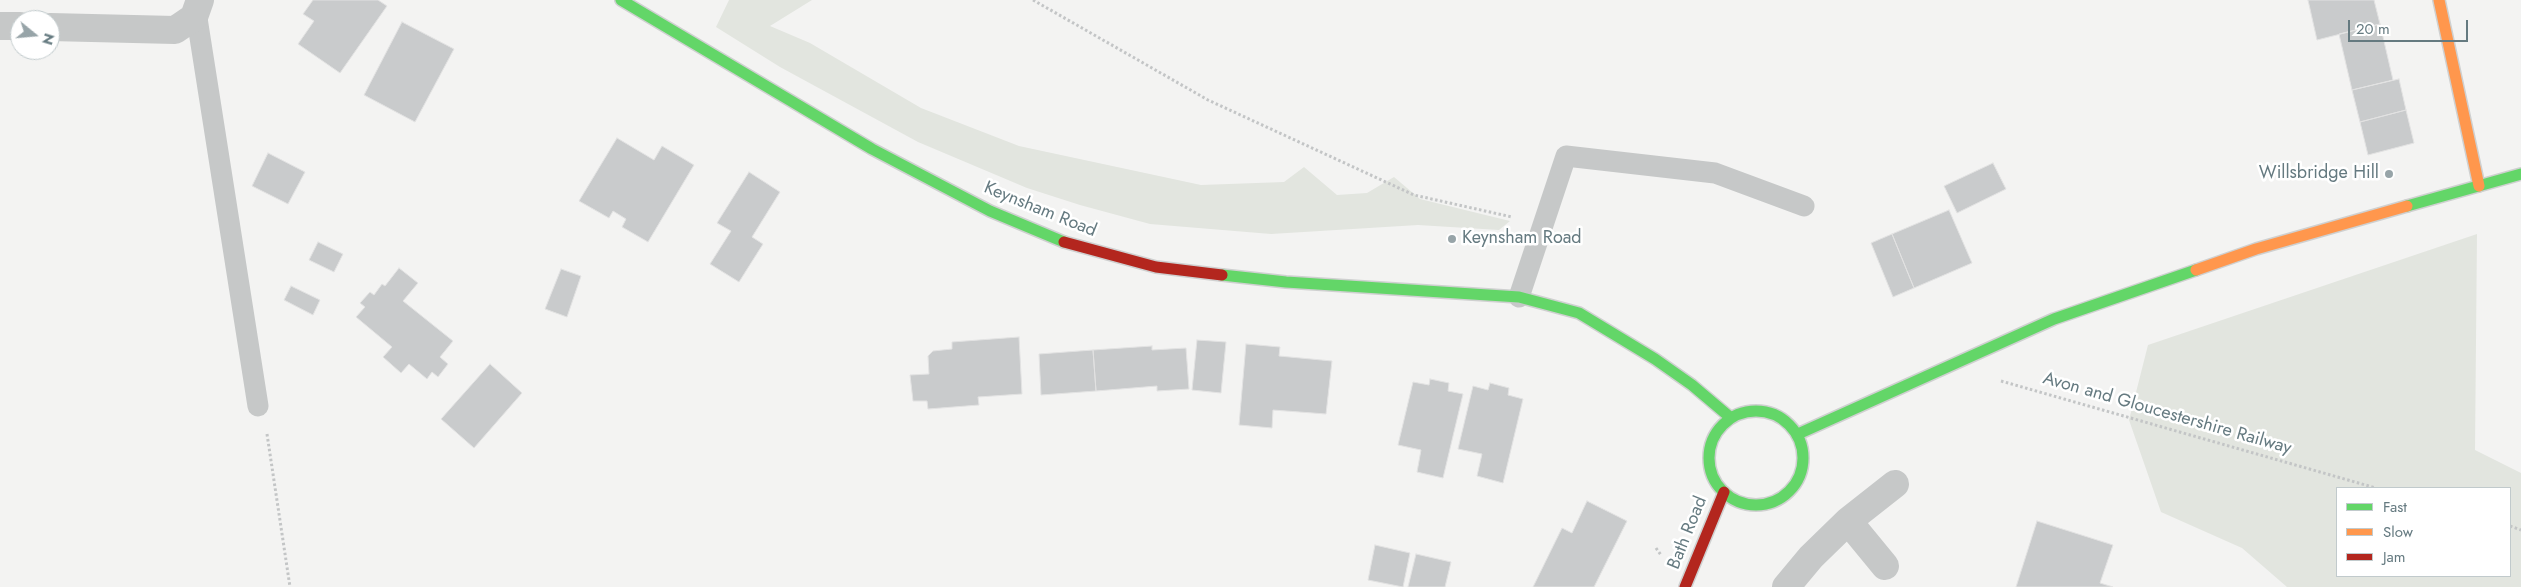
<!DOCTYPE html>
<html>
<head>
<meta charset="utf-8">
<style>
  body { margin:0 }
  #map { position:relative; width:2521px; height:587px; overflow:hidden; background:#f3f3f2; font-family:Jost,sans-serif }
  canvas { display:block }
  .legend { position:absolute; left:2336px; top:487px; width:175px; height:90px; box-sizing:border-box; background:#fff; border:1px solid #c1cacc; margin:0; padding:6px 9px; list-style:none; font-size:15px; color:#657a80 }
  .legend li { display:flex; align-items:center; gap:10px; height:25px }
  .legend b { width:25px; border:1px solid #c1cacc }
  .north { position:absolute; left:10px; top:10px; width:50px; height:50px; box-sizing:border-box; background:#fff; border:1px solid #c1cacc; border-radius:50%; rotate:107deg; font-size:14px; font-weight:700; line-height:20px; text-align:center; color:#657a80 }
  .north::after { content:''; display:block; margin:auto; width:18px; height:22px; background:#97a4a8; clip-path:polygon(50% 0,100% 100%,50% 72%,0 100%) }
  .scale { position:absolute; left:2348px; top:20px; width:120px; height:22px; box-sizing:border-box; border:2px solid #657a80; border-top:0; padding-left:6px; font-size:15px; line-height:18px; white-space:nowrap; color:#657a80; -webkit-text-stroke:4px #fff; paint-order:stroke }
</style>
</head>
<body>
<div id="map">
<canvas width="2521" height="587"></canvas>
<ul class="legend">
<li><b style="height:6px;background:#63d668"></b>Fast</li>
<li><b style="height:6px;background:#ff974d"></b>Slow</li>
<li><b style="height:6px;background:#b3261e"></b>Jam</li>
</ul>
<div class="north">N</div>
<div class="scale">20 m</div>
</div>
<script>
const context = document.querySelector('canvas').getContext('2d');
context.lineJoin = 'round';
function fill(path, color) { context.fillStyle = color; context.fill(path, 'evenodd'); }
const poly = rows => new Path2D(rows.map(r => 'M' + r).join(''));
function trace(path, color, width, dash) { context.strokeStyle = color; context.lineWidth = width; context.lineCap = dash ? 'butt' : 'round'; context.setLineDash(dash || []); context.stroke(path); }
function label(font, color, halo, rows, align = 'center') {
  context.font = font + ' Jost,sans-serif'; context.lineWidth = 5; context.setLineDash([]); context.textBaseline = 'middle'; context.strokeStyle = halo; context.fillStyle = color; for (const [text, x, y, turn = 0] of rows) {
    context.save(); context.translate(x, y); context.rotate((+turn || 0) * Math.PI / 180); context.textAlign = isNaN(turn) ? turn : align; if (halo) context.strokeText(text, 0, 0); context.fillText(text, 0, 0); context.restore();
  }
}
fill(poly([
  [729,0,812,0,770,26,810,43,921,108,1019,146,1201,185,1284,182,1304,167,1337,195,1367,193,1394,177,1420,199,1510,221,1499,230,1418,225,1271,234,1150,224,1080,205,1027,188,918,142,780,67,716,27],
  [2477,234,2475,450,2521,473,2521,587,2287,587,2242,548,2161,512,2129,420,2148,345],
  [2337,488,2510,488,2510,576,2337,576]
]), '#e2e5df');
const building = poly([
  [313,0,378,0,387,6,340,73,298,44,314,21,303,14,313,0],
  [2308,0,2374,0,2380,24,2317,40,2308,0],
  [402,22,454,49,415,122,364,95,402,22],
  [2380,24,2393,80,2352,90,2339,34,2380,24],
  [2399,79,2406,110,2360,122,2352,90,2399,79],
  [2406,110,2414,143,2368,155,2360,122,2406,110],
  [617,138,654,160,662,146,694,165,648,242,622,227,626,219,613,211,609,218,579,201,617,138],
  [268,153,305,172,288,204,252,186,268,153],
  [1993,163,2006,189,1957,213,1944,186,1993,163],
  [749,172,780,192,752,237,763,244,739,282,710,264,731,231,717,223,749,172],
  [1949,210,1972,263,1914,288,1892,234,1949,210],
  [1892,234,1914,288,1893,297,1871,243,1892,234],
  [318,242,343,254,334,272,309,260,318,242],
  [399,268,418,283,403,301,453,341,440,357,448,364,438,377,432,372,427,379,409,364,401,373,383,357,392,347,356,317,365,307,360,303,370,292,374,295,382,284,385,286,399,268],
  [561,269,581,276,567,317,545,309,561,269],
  [291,286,320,300,313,315,284,300,291,286],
  [1019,337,1022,394,978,397,979,405,928,409,927,401,913,401,910,375,929,374,928,356,933,351,952,349,952,342,1019,337],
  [1197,340,1226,342,1221,393,1192,390,1197,340],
  [1246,344,1280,347,1279,356,1332,361,1326,414,1273,410,1272,428,1239,425,1246,344],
  [1152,346,1152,350,1186,348,1189,389,1157,391,1157,386,1096,391,1093,350,1152,346],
  [1093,350,1096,391,1041,395,1039,354,1093,350],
  [490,364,522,393,474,448,441,419,490,364],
  [1430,379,1449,383,1448,391,1463,394,1443,478,1417,472,1421,450,1398,445,1413,382,1429,385,1430,379],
  [1490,383,1509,388,1508,395,1523,399,1503,483,1477,476,1482,454,1458,449,1473,386,1488,390,1490,383],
  [1587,501,1627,521,1594,587,1533,587,1562,528,1572,533,1587,501],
  [2037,521,2113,545,2100,583,2113,587,2016,587,2037,521],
  [1375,545,1410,553,1403,587,1368,580,1375,545],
  [1416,554,1451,562,1445,587,1408,587,1416,554]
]);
fill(building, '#c9cbcc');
trace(building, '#e2e2e2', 1);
const fast = poly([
  [621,0,872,149,990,211,1064,242],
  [2407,206,2521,174],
  [1222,275,1286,282,1519,297,1579,313,1655,359,1692,385,1731,418],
  '1709 458a47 47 0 1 1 94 0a47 47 0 1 1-94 0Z',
  [1798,434,2054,319,2196,270]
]);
const slow = poly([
  [2439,0,2479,186],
  [2196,270,2256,249,2407,206]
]);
const jam = poly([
  [1064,242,1156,267,1222,275],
  [1685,587,1724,492]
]);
trace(fast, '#cfd0d0', 14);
trace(slow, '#cfd0d0', 14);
trace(jam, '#cfd0d0', 14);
trace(poly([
  [1033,0,1208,100,1414,195,1512,217],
  [2001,381,2376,488],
  [267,434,290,587],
  [2510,526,2521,530],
  [1656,548,1661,555]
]), '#c3c5c6', 3, [2.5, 2.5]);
trace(poly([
  [196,12,258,406],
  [1519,297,1566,156,1715,173,1804,206]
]), '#c6c8c8', 21);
trace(poly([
  [0,26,20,26],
  [50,27,175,30,194,17,200,0],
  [1848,521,1885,566],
  [1786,587,1811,557,1848,521,1895,484]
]), '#c6c8c8', 28);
trace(fast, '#63d668', 11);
trace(slow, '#ff974d', 11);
trace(jam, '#b3261e', 11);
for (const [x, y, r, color] of [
  [2389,174,5,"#97a4a8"],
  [1452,239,5,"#97a4a8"]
]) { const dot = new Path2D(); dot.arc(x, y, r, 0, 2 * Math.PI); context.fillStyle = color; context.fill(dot); trace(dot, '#fff', 2); }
label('18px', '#657a80', '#fff', [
  ["Willsbridge Hill",2379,174],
  ["Keynsham Road",1462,239,"left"]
], 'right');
label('18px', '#657a80', '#fff', [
  ["Keynsham Road",1040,210,22],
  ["Avon and Gloucestershire Railway",2167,414,16],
  ["Bath Road",1688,533,-68]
]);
</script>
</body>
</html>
